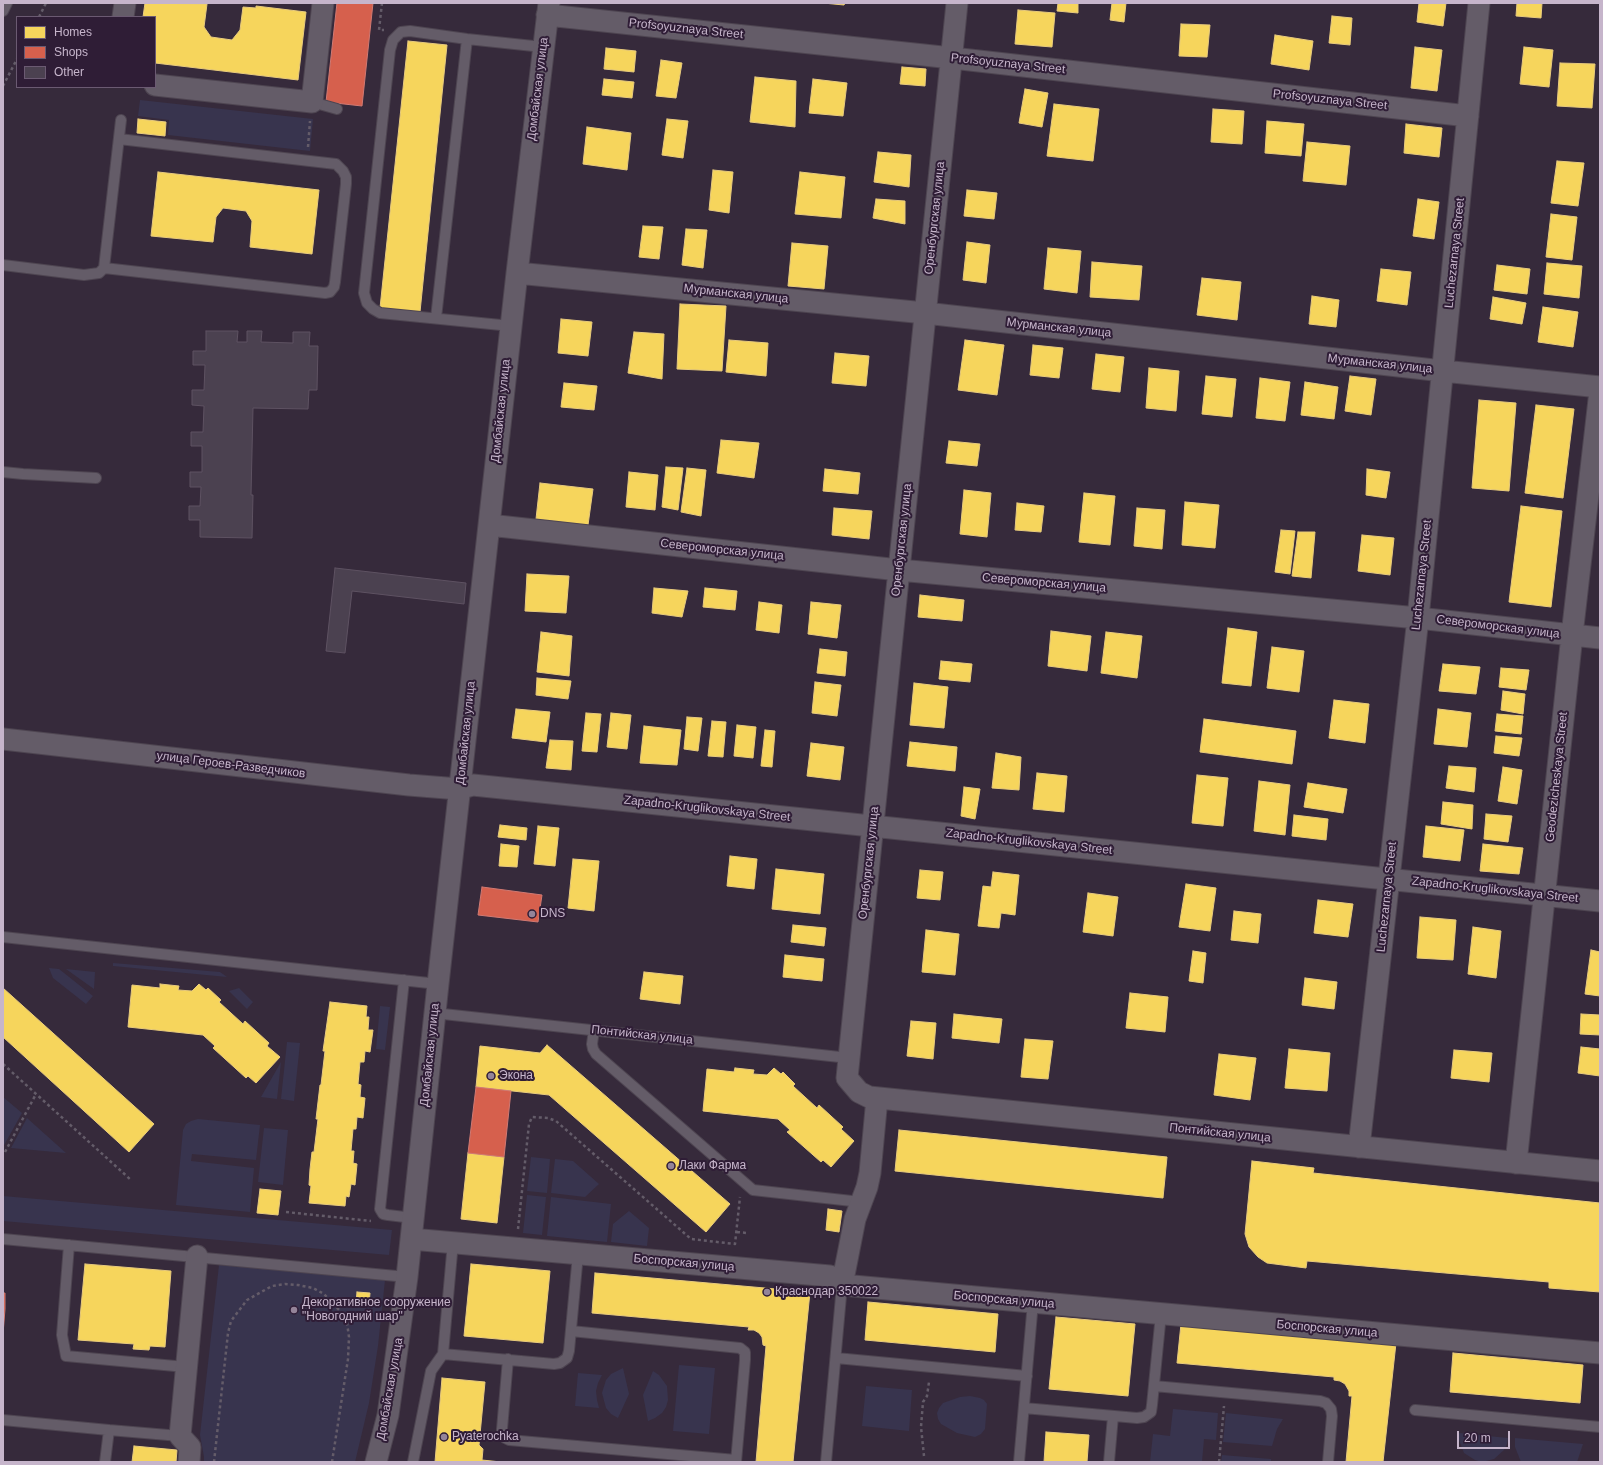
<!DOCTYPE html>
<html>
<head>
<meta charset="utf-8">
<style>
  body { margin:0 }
  #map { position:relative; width:1603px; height:1465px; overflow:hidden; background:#362a3b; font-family:Helvetica,sans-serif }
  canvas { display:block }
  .frame { position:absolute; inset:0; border:4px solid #c6b5cb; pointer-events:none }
  .legend { position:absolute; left:16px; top:16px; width:140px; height:72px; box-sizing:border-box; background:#2f1d36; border:1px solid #6b5a72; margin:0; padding:5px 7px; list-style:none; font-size:12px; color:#c6b5cb }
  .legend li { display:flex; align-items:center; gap:8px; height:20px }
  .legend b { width:20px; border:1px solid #6b5a72 }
  .scale { position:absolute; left:1457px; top:1431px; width:53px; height:18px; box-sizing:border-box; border:2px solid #c6b5cb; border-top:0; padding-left:5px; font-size:12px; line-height:14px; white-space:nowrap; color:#c6b5cb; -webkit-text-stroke:3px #2f1d36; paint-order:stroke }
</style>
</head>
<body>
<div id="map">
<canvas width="1603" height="1465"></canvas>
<div class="frame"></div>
<ul class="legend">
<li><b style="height:11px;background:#f6d55c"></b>Homes</li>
<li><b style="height:11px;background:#d6604d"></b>Shops</li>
<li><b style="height:11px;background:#4b4150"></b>Other</li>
</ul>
<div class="scale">20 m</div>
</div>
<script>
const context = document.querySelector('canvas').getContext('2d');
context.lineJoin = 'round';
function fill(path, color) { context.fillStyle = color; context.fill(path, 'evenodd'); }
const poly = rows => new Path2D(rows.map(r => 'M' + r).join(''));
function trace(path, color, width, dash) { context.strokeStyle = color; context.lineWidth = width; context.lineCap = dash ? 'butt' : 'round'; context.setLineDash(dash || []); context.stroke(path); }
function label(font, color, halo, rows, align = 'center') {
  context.font = font + ' Helvetica,sans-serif'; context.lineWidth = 4; context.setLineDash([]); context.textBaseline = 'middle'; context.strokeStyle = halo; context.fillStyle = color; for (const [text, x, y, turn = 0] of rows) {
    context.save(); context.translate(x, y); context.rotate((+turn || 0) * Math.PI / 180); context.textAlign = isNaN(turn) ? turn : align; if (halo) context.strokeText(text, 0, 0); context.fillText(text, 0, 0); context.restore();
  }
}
fill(poly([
  [140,100,313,119,310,151,168,135,169,120,138,116],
  [113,963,220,972,227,977,113,966],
  [49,968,59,969,93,996,86,1004,53,978],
  [66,969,95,972,94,989],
  [239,988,253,1002,247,1009,229,991],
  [380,1006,390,1007,385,1050,376,1049],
  [287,1042,300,1043,294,1101,281,1099],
  [281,1062,277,1099,261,1097],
  [3,1097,22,1113,3,1147],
  [27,1118,66,1153,11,1148],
  [198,1119,260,1125,256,1160,192,1154,191,1161,254,1168,250,1212,176,1205,183,1130,186,1124,191,1121],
  [264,1128,288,1130,283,1185,258,1182],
  [531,1157,550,1159,547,1193,527,1191],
  [555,1159,573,1161,599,1184,585,1197,551,1193],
  [527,1195,546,1197,542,1235,523,1233],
  [3,1196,392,1230,389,1255,3,1221],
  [551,1197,611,1204,607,1242,547,1236],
  [629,1211,649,1228,647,1246,611,1242,613,1224],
  [219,1265,254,1268,255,1266,385,1280,378,1346,369,1403,355,1462,204,1462,204,1457,200,1435],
  [679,1365,715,1368,709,1434,673,1431],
  [623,1368,629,1394,618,1418,611,1414,606,1408,602,1393,606,1380,611,1374],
  [653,1371,659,1375,667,1386,668,1400,666,1407,662,1413,655,1418,648,1421,643,1395],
  [578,1373,602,1375,598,1383,596,1391,597,1400,599,1408,575,1406],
  [866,1386,912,1390,909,1431,862,1426],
  [970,1396,980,1398,984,1400,987,1404,985,1429,981,1434,975,1437,957,1433,941,1424,938,1419,937,1413,939,1408,943,1403,960,1397],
  [1173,1409,1218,1413,1216,1440,1204,1439,1202,1462,1150,1462,1153,1434,1170,1436],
  [1226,1413,1283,1419,1277,1429,1272,1446,1223,1442],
  [1459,1433,1508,1438,1507,1444,1504,1450,1494,1459,1482,1462,1475,1460,1464,1453,1459,1440],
  [1515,1438,1583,1444,1577,1462,1521,1462,1515,1447],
  [1222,1455,1271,1459,1271,1462,1221,1462]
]), '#38344e');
const homes = poly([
  [145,3,207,4,204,27,211,37,232,40,240,30,243,7,256,8,256,6,306,12,298,80,155,63,155,17,143,17,145,3],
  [823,3,845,3,844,5,823,3],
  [1058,3,1078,3,1078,13,1057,11,1058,3],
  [1112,3,1126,3,1124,22,1110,20,1112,3],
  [1419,3,1446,3,1443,26,1417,22,1419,3],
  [1517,3,1542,3,1541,18,1516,16,1517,3],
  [1018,10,1055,13,1052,47,1015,44,1018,10],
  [1332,16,1352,18,1350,45,1329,43,1332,16],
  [1181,24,1210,25,1207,57,1179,56,1181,24],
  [1275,35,1313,41,1309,70,1271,64,1275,35],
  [408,41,447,45,420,312,380,308,408,41],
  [1415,47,1442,50,1437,91,1411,88,1415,47],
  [1524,47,1553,50,1549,87,1520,84,1524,47],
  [606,48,636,51,634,72,604,69,606,48],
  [661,60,682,63,676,98,656,96,661,60],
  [1560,63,1595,64,1592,108,1557,106,1560,63],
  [902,67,926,69,925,86,900,84,902,67],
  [755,77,796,81,795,127,750,122,755,77],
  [604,79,634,82,632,98,602,95,604,79],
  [813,79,847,83,843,116,809,113,813,79],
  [1025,89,1048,93,1042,127,1019,123,1025,89],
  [1054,104,1099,109,1093,161,1047,156,1054,104],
  [1213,109,1244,111,1242,144,1211,142,1213,109],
  [138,119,166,122,165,136,137,133,138,119],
  [667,119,688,121,683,158,662,155,667,119],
  [1267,121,1304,124,1301,156,1265,153,1267,121],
  [1406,124,1442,128,1439,157,1404,153,1406,124],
  [587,127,631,133,627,170,583,164,587,127],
  [1307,142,1350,146,1346,185,1303,181,1307,142],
  [878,152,911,155,909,187,874,182,878,152],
  [1557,161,1584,163,1578,206,1551,203,1557,161],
  [713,170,733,172,729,213,709,210,713,170],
  [158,172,319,190,312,254,250,247,252,221,246,211,223,208,216,217,213,242,151,236,158,172],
  [800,172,845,177,841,218,795,214,800,172],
  [967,190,997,193,994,219,964,216,967,190],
  [876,199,905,201,905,224,873,218,876,199],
  [1418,199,1439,202,1434,239,1413,236,1418,199],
  [1551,214,1577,217,1572,260,1546,257,1551,214],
  [643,226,663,227,659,259,639,257,643,226],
  [686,229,707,230,703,268,682,265,686,229],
  [967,242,990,245,986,283,963,280,967,242],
  [792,243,828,246,824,289,788,286,792,243],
  [1048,248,1081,251,1077,293,1044,289,1048,248],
  [1092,262,1142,266,1139,300,1090,297,1092,262],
  [1547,263,1582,266,1579,298,1544,294,1547,263],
  [1497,265,1530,269,1527,294,1494,290,1497,265],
  [1381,269,1411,272,1407,305,1377,301,1381,269],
  [1202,278,1241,282,1237,320,1197,315,1202,278],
  [1312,296,1339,300,1336,327,1309,324,1312,296],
  [1493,297,1526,303,1522,324,1490,319,1493,297],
  [680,304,726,306,722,371,677,369,680,304],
  [1543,307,1578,312,1573,347,1538,342,1543,307],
  [561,319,592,322,588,356,558,353,561,319],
  [634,332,664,334,662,379,628,373,634,332],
  [729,340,768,343,766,376,726,372,729,340],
  [965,340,1004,345,997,395,958,390,965,340],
  [1033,345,1063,348,1059,378,1030,375,1033,345],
  [835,353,869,356,866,386,832,383,835,353],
  [1096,354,1124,357,1120,392,1092,389,1096,354],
  [1149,368,1179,371,1176,411,1146,408,1149,368],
  [1206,376,1236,379,1232,417,1202,414,1206,376],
  [1350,376,1376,379,1371,415,1345,411,1350,376],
  [1260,378,1290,382,1285,421,1256,418,1260,378],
  [1305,382,1338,387,1334,419,1301,415,1305,382],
  [564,383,597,386,594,410,561,407,564,383],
  [1479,400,1516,403,1509,491,1472,488,1479,400],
  [1536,405,1574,409,1563,498,1525,493,1536,405],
  [721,440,759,443,754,478,717,473,721,440],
  [949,441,980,444,977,466,946,463,949,441],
  [666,467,683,468,678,510,662,507,666,467],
  [687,468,706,470,701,516,681,512,687,468],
  [825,469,860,473,858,494,823,491,825,469],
  [1367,469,1390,472,1386,498,1366,495,1367,469],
  [629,472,658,475,655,510,626,507,629,472],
  [540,483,593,489,588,525,536,519,540,483],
  [964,490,991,493,987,537,960,534,964,490],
  [1084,493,1115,496,1110,545,1079,542,1084,493],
  [1185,502,1219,505,1215,548,1182,545,1185,502],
  [1017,503,1044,506,1041,532,1015,530,1017,503],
  [1521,506,1562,511,1551,607,1509,602,1521,506],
  [834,508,872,511,869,539,832,535,834,508],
  [1137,508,1165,510,1162,549,1134,546,1137,508],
  [1281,530,1295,531,1290,574,1275,572,1281,530],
  [1298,532,1315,532,1311,578,1292,576,1298,532],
  [1362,535,1394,538,1390,575,1358,571,1362,535],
  [527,574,569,576,566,613,525,611,527,574],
  [654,588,688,591,682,617,652,613,654,588],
  [705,588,737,591,735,610,703,607,705,588],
  [920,595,964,600,962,621,918,617,920,595],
  [759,602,782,605,779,633,756,630,759,602],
  [811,602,841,605,837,638,808,634,811,602],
  [1228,628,1257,632,1251,686,1222,683,1228,628],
  [1051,631,1091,636,1087,671,1048,666,1051,631],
  [541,632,572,636,569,676,537,672,541,632],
  [1106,632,1142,636,1137,678,1101,673,1106,632],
  [1272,647,1304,651,1299,692,1267,688,1272,647],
  [820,649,847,652,845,676,817,673,820,649],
  [941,661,972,664,970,682,939,679,941,661],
  [1443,664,1480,667,1476,694,1439,691,1443,664],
  [1501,668,1529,670,1526,690,1499,687,1501,668],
  [537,678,571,681,568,699,536,695,537,678],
  [815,682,841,685,837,716,812,713,815,682],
  [914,683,948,687,944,728,910,725,914,683],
  [1503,691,1525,694,1523,714,1501,710,1503,691],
  [1334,700,1369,704,1365,743,1329,738,1334,700],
  [516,709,550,712,546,742,512,738,516,709],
  [1438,709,1471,713,1467,747,1434,744,1438,709],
  [586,713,601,714,597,752,582,751,586,713],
  [611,713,631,715,627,749,607,747,611,713],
  [1497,714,1523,716,1521,734,1495,731,1497,714],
  [687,717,702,718,698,751,684,749,687,717],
  [1204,719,1296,731,1292,764,1200,752,1204,719],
  [712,721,726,722,723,757,708,756,712,721],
  [737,725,756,727,753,758,734,756,737,725],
  [644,726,681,730,677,765,640,763,644,726],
  [765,730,775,731,772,767,761,766,765,730],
  [1496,736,1522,738,1519,756,1494,753,1496,736],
  [550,740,573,741,571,770,546,768,550,740],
  [910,742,957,747,955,771,907,766,910,742],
  [811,743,844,747,840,780,807,776,811,743],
  [996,753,1021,757,1019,790,992,788,996,753],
  [1449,766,1476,768,1474,792,1446,788,1449,766],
  [1503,767,1522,770,1517,804,1498,801,1503,767],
  [1037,773,1067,776,1064,812,1033,809,1037,773],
  [1197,775,1228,778,1223,826,1192,823,1197,775],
  [1259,781,1290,785,1285,835,1254,831,1259,781],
  [1308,783,1347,789,1343,813,1304,807,1308,783],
  [964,787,980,789,975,819,961,816,964,787],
  [1443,802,1473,805,1472,829,1441,824,1443,802],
  [1486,814,1512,816,1508,842,1484,839,1486,814],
  [1294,815,1328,819,1326,840,1292,836,1294,815],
  [500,825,527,828,526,840,498,837,500,825],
  [538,826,559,828,555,866,534,864,538,826],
  [1426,826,1464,830,1460,861,1423,857,1426,826],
  [501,844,519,846,517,867,499,866,501,844],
  [1483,844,1523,848,1519,874,1480,871,1483,844],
  [730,856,757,859,754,889,727,886,730,856],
  [573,859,599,861,594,911,568,908,573,859],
  [776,869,824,874,820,914,772,909,776,869],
  [920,870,943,872,940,900,917,898,920,870],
  [993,872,1019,875,1015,915,1001,913,999,928,978,926,983,886,991,887,993,872],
  [1186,884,1216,888,1210,931,1179,927,1186,884],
  [1088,893,1118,897,1113,936,1083,932,1088,893],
  [1318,900,1353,904,1348,937,1314,933,1318,900],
  [1234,911,1261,914,1258,943,1231,940,1234,911],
  [1420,917,1456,920,1453,960,1417,958,1420,917],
  [793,925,826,928,824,946,791,942,793,925],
  [1473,927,1501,931,1496,978,1468,974,1473,927],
  [926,930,959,934,955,975,922,972,926,930],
  [1591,950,1600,952,1600,996,1585,994,1591,950],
  [1193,951,1206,953,1203,983,1189,981,1193,951],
  [785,955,824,959,822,981,783,977,785,955],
  [644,972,683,976,680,1004,640,999,644,972],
  [1305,978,1337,982,1334,1009,1302,1005,1305,978],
  [160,984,179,986,178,990,192,991,199,984,206,990,208,988,221,1000,219,1002,243,1024,245,1021,269,1043,267,1046,280,1057,256,1083,248,1076,246,1078,213,1048,215,1046,203,1035,128,1027,132,985,160,988,160,984],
  [3,988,154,1124,129,1152,3,1037,3,988],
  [1130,993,1168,997,1165,1032,1126,1028,1130,993],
  [330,1002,367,1006,366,1017,369,1017,368,1030,373,1030,370,1052,365,1051,364,1062,360,1062,358,1084,361,1085,360,1097,365,1098,363,1118,357,1117,356,1129,353,1129,351,1151,354,1151,353,1163,357,1164,355,1185,351,1184,349,1197,346,1196,345,1206,309,1203,311,1186,309,1185,310,1169,312,1152,314,1152,318,1119,316,1119,320,1085,321,1085,325,1051,323,1051,330,1002],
  [954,1014,1002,1019,999,1043,952,1038,954,1014],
  [1581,1014,1600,1015,1600,1035,1580,1034,1581,1014],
  [911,1021,936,1023,933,1059,907,1056,911,1021],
  [1025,1039,1053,1041,1048,1079,1021,1077,1025,1039],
  [547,1045,730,1204,706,1232,549,1095,476,1087,480,1046,540,1053,547,1045],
  [1581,1047,1600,1049,1600,1076,1578,1073,1581,1047],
  [1289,1049,1330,1053,1327,1091,1285,1088,1289,1049],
  [1454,1050,1492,1053,1489,1082,1451,1078,1454,1050],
  [1219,1054,1256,1058,1250,1100,1214,1095,1219,1054],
  [735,1068,754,1070,753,1074,767,1075,774,1068,781,1074,783,1072,795,1084,793,1086,817,1108,819,1105,843,1127,841,1129,854,1141,831,1167,823,1160,821,1162,787,1132,790,1130,778,1119,703,1111,707,1069,734,1072,735,1068],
  [899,1130,1167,1157,1163,1198,895,1171,899,1130],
  [468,1153,504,1157,497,1223,461,1219,468,1153],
  [1252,1161,1314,1168,1313,1173,1600,1203,1600,1292,1549,1288,1549,1282,1307,1261,1306,1268,1267,1263,1258,1257,1249,1247,1245,1234,1252,1161],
  [260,1189,281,1191,278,1215,257,1213,260,1189],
  [828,1209,842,1211,839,1232,826,1230,828,1209],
  [85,1264,171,1271,165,1347,150,1346,149,1350,133,1349,134,1344,78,1340,85,1264],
  [471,1264,550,1271,543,1343,464,1336,471,1264],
  [595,1273,810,1292,793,1462,756,1462,766,1346,763,1345,762,1337,759,1333,754,1330,748,1330,749,1327,592,1313,595,1273],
  [357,1292,370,1293,369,1305,356,1303,357,1292],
  [868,1302,998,1314,995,1352,865,1340,868,1302],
  [1056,1317,1135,1324,1128,1396,1049,1389,1056,1317],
  [1181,1324,1396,1343,1383,1462,1346,1462,1352,1396,1349,1396,1349,1391,1345,1384,1340,1381,1334,1380,1334,1377,1177,1363,1181,1324],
  [1453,1353,1583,1365,1580,1403,1450,1392,1453,1353],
  [442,1378,485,1382,479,1445,483,1449,482,1460,501,1462,435,1462,442,1378],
  [1046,1432,1089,1435,1087,1462,1044,1462,1046,1432],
  [134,1446,177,1450,176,1462,132,1462,134,1446]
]);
fill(homes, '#f6d55c');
trace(homes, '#e8cb7d', 1);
const shops = poly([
  [337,3,373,3,362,106,326,102,337,3],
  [482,887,542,895,538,922,478,915,482,887],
  [476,1087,511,1091,504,1157,468,1153,476,1087],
  [3,1293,5,1293,5,1309,3,1334,3,1293]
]);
fill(shops, '#d6604d');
trace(shops, '#d17a73', 1);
const building = poly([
  [206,331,238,331,237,342,247,342,247,331,262,331,261,342,293,343,293,332,310,332,309,346,318,346,317,390,309,390,308,409,253,408,251,495,253,495,252,538,200,537,200,520,189,520,189,506,200,506,201,487,190,487,190,472,202,472,202,446,191,446,191,432,203,432,204,406,192,405,192,390,204,390,205,365,193,365,193,351,206,351,206,331],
  [335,568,466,583,464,604,352,591,345,653,326,651,335,568]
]);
fill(building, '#4b4150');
trace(building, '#5e5262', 1);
const lane = poly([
  [3,11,7,3],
  [312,102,337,109],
  [3,265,84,275,99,273,104,268,121,120],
  [104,268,325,293,330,292,334,287,335,282,346,184,346,177,343,171,336,164,119,139],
  [436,318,467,39],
  [511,326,380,313,373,309,367,303,364,293,390,50,393,40,401,32,410,31,467,39,543,47],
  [3,472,23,474,96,478],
  [3,937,438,984],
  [404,980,380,1209,383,1214,388,1215,413,1218],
  [434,1013,849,1058],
  [594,1030,592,1044,593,1049,596,1054,753,1190,861,1202],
  [3,1239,407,1277],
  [69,1245,62,1335,66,1356,186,1367],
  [571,1331,740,1348,745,1352,745,1360,736,1462],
  [443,1354,554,1364,560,1363,567,1358,569,1351,578,1254],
  [836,1358,1027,1376],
  [508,1359,502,1429,502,1434,505,1438,509,1440,736,1460],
  [1154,1386,1320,1401,1326,1403,1331,1409,1332,1416,1328,1462],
  [1024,1408,1137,1418,1144,1417,1151,1412,1152,1405,1161,1314],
  [1415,1410,1600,1427],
  [3,1420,109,1430],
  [105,1462,109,1430,180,1436],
  [413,1462,431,1371,443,1354,453,1242],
  [826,1462,842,1285],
  [1019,1462,1033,1302],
  [1109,1462,1113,1416]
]);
const street = poly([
  [957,3,847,1078,859,1092,869,1097,1600,1171],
  [547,15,952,58,1468,116],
  [123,17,125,3],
  [155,85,312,102,323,3],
  [517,273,925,313,1443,371,1600,387],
  [489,525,899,570,1418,618,1600,638],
  [3,739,409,785,459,789,473,785,1600,901],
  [1359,1147,1418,618,1479,3],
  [1516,1163,1572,635,1600,391],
  [411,1239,830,1276,842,1285,1600,1353],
  [842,1285,855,1219,867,1187,870,1173,877,1098],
  [189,1462,190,1447,180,1436,197,1256],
  [376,1462,388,1415,407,1277,438,984,517,273,549,3]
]);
trace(lane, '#4e4551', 12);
trace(street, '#4e4551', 23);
trace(poly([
  [382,3,379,30,384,30],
  [39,17,46,3],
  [3,86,17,59],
  [308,147,310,121],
  [3,1064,131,1180],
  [5,1152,36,1094],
  [286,1212,371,1221],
  [518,1229,529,1124,532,1117,548,1118,556,1121,691,1239,735,1244,740,1197],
  [737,1232,747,1233],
  [924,1456,921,1427,923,1402,927,1396,929,1382],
  [214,1462,228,1333,231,1321,247,1300,272,1286,285,1284,298,1285,313,1288,324,1294,341,1312,347,1323,349,1337,348,1359,332,1462],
  [1219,1462,1224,1406]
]), '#645c69', 2.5, [3, 3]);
trace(lane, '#645c68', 10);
trace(street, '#645c68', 21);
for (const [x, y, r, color] of [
  [532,914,4,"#948499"],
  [491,1076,4,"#948499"],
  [671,1166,4,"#948499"],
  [767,1292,4,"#948499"],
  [294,1310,4,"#948499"],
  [444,1437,4,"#948499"]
]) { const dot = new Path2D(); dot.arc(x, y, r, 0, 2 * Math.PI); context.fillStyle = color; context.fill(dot); trace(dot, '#2f1d36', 1.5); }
label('12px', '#c6b5cb', '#2f1d36', [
  ["Profsoyuznaya Street",686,29,6],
  ["Profsoyuznaya Street",1008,64,6],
  ["Домбайская улица",538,89,-83],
  ["Profsoyuznaya Street",1330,100,6],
  ["Оренбургская улица",935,218,-84],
  ["Luchezarnaya Street",1455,253,-84],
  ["Мурманская улица",736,294,6],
  ["Мурманская улица",1059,328,6],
  ["Мурманская улица",1380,364,6],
  ["Домбайская улица",501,411,-84],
  ["Оренбургская улица",902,540,-84],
  ["Североморская улица",722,550,6],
  ["Luchezarnaya Street",1422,575,-84],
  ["Североморская улица",1044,583,5],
  ["Североморская улица",1498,627,7],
  ["Домбайская улица",466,733,-84],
  ["улица Героев-Разведчиков",231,765,7],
  ["Geodezicheskaya Street",1557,777,-84],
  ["Zapadno-Kruglikovskaya Street",707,809,6],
  ["Zapadno-Kruglikovskaya Street",1029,842,6],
  ["Оренбургская улица",869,863,-84],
  ["Zapadno-Kruglikovskaya Street",1495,890,6],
  ["Luchezarnaya Street",1387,897,-84],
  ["Понтийская улица",642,1035,6],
  ["Домбайская улица",430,1055,-84],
  ["Понтийская улица",1220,1133,6],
  ["Боспорская улица",684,1263,5],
  ["Боспорская улица",1004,1300,5],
  ["Боспорская улица",1327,1329,5],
  ["Домбайская улица",390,1389,-80]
]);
label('12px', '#c6b5cb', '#2f1d36', [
  ["DNS",540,914],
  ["Экона",499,1076],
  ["Лаки Фарма",679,1166],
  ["Краснодар 350022",775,1292],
  ["Декоративное сооружение",302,1303],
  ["\"Новогодний шар\"",302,1317],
  ["Pyaterochka",452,1437]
], 'left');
</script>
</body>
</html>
